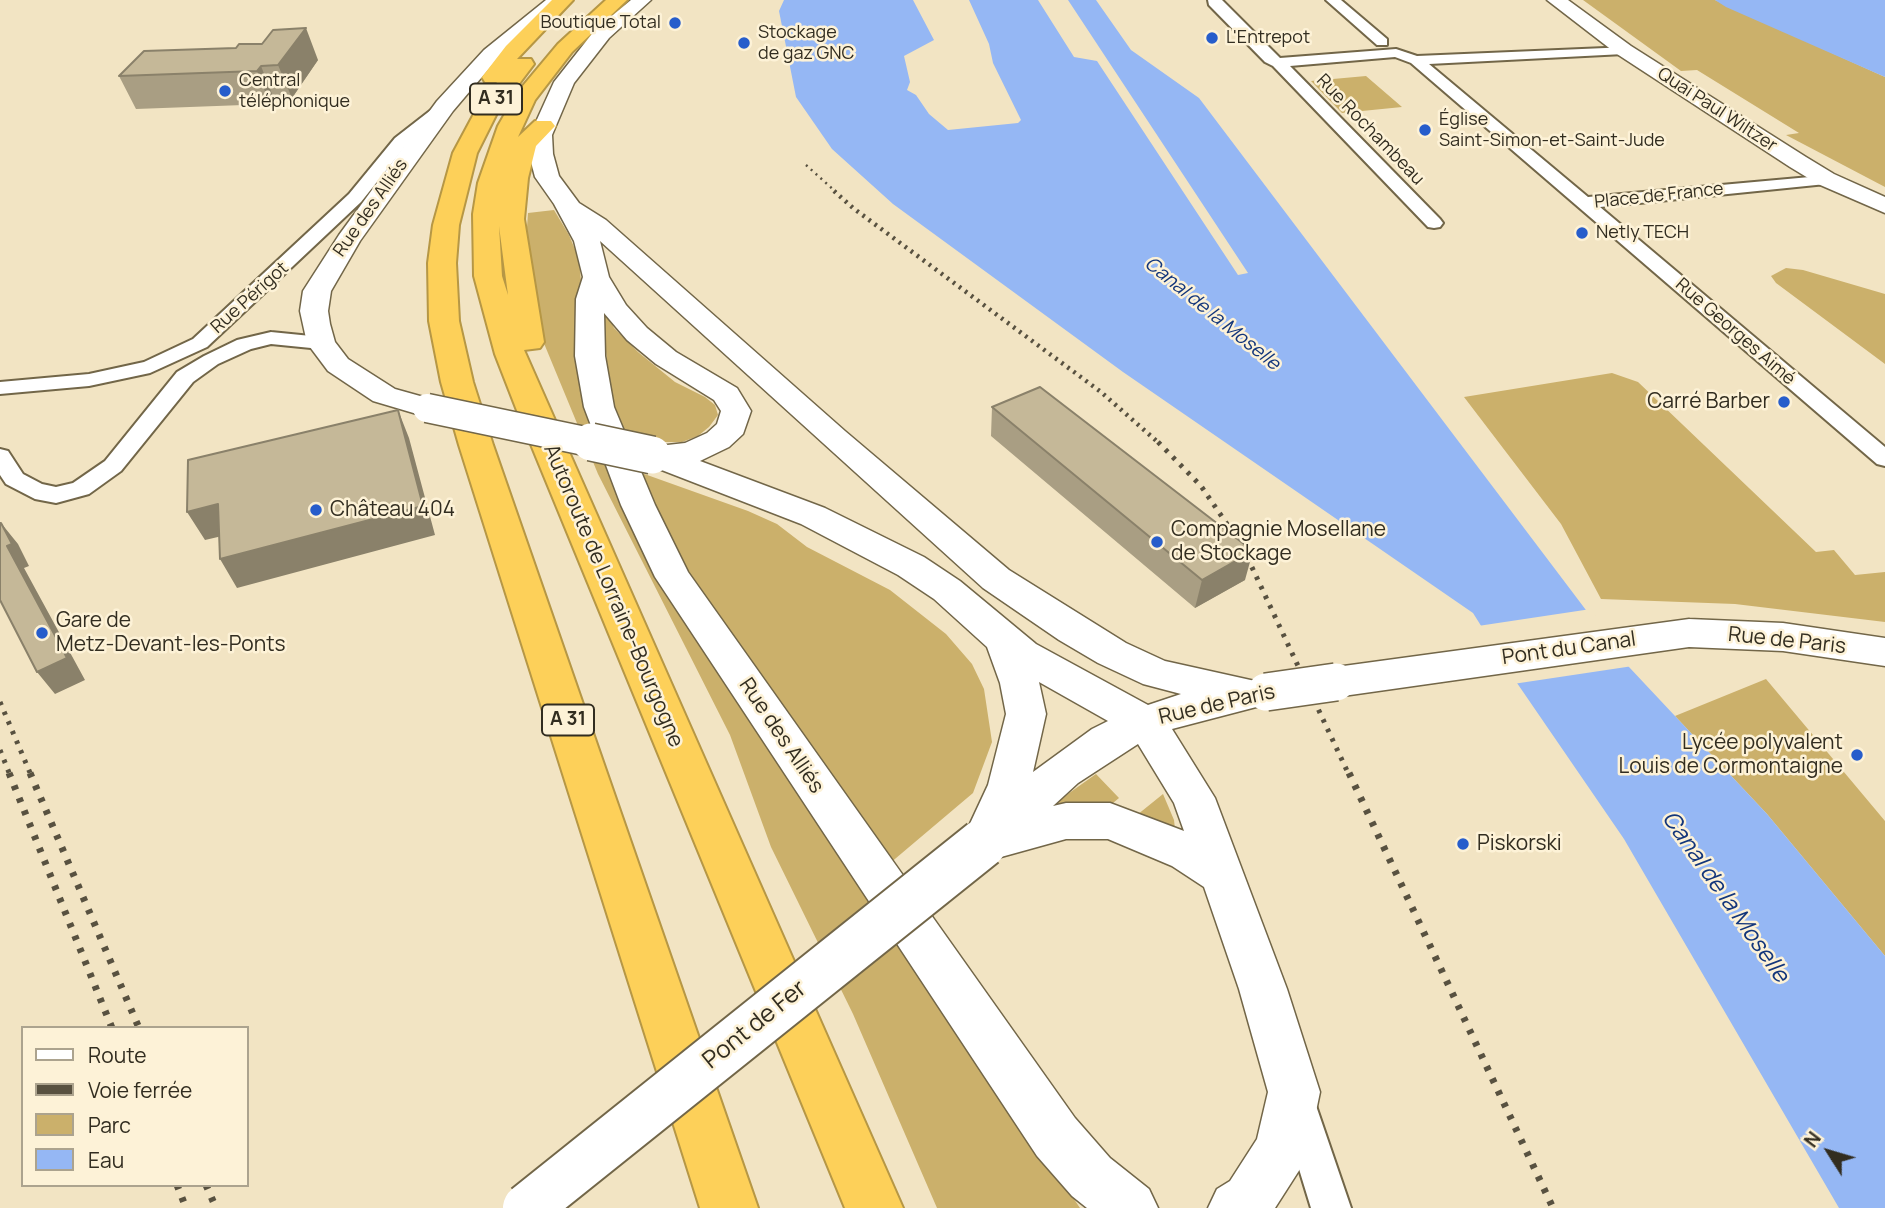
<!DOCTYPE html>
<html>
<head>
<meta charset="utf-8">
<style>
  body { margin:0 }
  #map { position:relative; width:1885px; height:1208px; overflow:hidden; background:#f2e4c3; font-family:Manrope,sans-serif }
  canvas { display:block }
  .legend { position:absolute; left:21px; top:1026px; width:228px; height:161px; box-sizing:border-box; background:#fdf2d7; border:2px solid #aca38e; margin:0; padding:9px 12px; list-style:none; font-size:21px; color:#322d20 }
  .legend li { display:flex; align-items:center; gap:14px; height:35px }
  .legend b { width:35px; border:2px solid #aca38e }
  .north { position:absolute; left:1794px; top:1117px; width:70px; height:70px; -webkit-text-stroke:5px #fdf2d7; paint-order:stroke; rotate:307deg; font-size:19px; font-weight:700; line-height:28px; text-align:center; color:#322d20 }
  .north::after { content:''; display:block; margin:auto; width:24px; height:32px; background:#322d20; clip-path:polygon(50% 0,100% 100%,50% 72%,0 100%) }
</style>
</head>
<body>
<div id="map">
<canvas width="1885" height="1208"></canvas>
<ul class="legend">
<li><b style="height:9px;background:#fff"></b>Route</li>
<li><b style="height:9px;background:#585140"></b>Voie ferrée</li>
<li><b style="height:19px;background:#cbb06b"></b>Parc</li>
<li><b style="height:19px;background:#95b7f4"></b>Eau</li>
</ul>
<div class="north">N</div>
</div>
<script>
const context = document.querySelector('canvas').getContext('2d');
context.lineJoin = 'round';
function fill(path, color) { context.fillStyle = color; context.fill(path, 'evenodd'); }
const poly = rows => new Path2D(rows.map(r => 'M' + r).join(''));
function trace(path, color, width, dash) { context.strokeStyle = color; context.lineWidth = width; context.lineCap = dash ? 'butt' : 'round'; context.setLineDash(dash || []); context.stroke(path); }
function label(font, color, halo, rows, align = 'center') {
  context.font = font + ' Manrope,sans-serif'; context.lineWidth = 5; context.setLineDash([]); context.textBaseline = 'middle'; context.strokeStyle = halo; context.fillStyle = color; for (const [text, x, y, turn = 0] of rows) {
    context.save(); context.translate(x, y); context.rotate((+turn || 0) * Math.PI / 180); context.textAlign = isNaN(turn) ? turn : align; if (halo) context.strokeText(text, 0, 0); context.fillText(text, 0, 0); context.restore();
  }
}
fill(poly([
  [1583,0,1715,0,1885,77,1885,187,1786,135,1799,133,1697,70,1681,71],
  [1366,76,1402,107,1342,113,1311,81],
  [554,210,569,235,579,259,582,292,619,486,646,558,710,660,1080,1208,937,1208,853,1014,771,847,730,735,598,474,543,341,526,241,528,213],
  [1786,268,1803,270,1885,294,1885,364,1776,283,1771,276],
  [603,303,614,328,638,352,675,382,705,397,715,405,718,415,709,427,698,436,682,442,665,442,621,434,611,398,606,352,600,334],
  [1612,373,1638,382,1816,552,1834,550,1855,575,1885,572,1885,622,1735,604,1601,599,1561,524,1464,397],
  [636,471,748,511,777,524,807,547,890,590,946,634,972,664,984,689,992,742,973,793,889,864,686,568,655,513],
  [1766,679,1885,821,1885,956,1767,814,1675,716],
  [1096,774,1119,798,1107,808,1059,807,1058,801],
  [1163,794,1174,820,1175,829,1137,815]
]), '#cbb06b');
fill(poly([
  [784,0,913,0,934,40,904,56,910,82,907,90,916,95,929,114,948,130,1018,123,1021,120,993,63,989,44,969,0,1038,0,1074,57,1097,61,1238,275,1248,273,1068,0,1096,0,1131,50,1199,98,1629,667,1767,814,1885,956,1885,1208,1839,1208,1624,839,1517,683,1473,613,1123,372,893,204,832,149,796,97,779,11],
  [1715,0,1885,0,1885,77,1726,7]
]), '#95b7f4');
fill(poly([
  [1591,609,1633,666,1513,684,1478,626]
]), '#f2e4c3');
const street = poly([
  [1208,0,1222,0,1280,58,1396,49,1417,56,1629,47,1629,53,1624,54,1429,64,1588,197,1832,175,1835,179,1826,184,1600,207,1885,447,1885,466,1877,464,1411,63,1395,57,1290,66,1440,219,1443,223,1440,227,1434,228,1428,227,1273,66,1265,62,1209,5,1208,0],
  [1326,0,1341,0,1387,39,1387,45,1377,45,1326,0],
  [445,101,450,103,453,106,450,109,407,144,361,202,207,347,150,373,89,386,0,394,0,382,89,374,144,362,193,339,349,194,395,138,440,103,445,101],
  [271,332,321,337,328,339,331,343,328,347,321,349,271,344,251,349,218,364,193,382,121,471,89,494,56,503,35,499,6,484,0,475,0,449,8,451,23,474,42,484,56,487,73,483,105,461,177,372,204,356,237,340,271,332],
  [1299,1088,1312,1094,1351,1208,1311,1208,1280,1107,1286,1094,1299,1088]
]);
const secondary = poly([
  [546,0,566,0,498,58,453,111,360,241,331,291,328,311,330,324,335,342,348,359,395,389,438,401,442,408,438,415,427,417,373,401,328,371,307,343,300,311,303,291,339,235,437,101,484,50,546,0],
  [631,0,651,0,609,38,574,83,552,135,553,154,559,176,579,203,606,220,845,431,1009,570,1126,643,1165,661,1264,683,1270,694,1264,705,1172,729,1215,798,1287,989,1320,1092,1308,1150,1300,1169,1275,1208,1208,1208,1217,1189,1230,1181,1257,1139,1268,1092,1239,989,1204,887,1172,866,1108,839,1066,839,983,862,967,856,961,843,988,785,1006,714,1000,683,987,647,934,599,898,575,801,524,641,462,636,455,641,448,685,443,707,433,717,424,721,411,714,400,656,364,627,340,604,313,605,356,614,407,655,505,688,572,1075,1118,1110,1158,1149,1189,1158,1208,1087,1208,1072,1196,1037,1156,655,577,621,505,584,407,575,356,576,299,583,277,574,241,554,204,535,177,529,154,530,135,554,82,595,30,631,0],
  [600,241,983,588,1059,640,1098,663,1143,684,1181,694,1148,705,1036,644,960,581,924,557,825,508,700,461,729,447,743,434,751,411,737,388,676,352,647,328,626,305,609,277,600,241],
  [1039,682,1108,721,1092,729,1033,772,1046,714,1039,682],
  [1138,744,1174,803,1184,831,1110,803,1066,803,1053,806,1078,783,1138,744],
  [1547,0,1568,0,1631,46,1806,157,1834,174,1885,197,1885,213,1818,184,1790,167,1617,54,1547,0],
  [1689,619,1783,623,1885,638,1885,666,1783,651,1689,647,1336,697,1322,693,1316,682,1322,671,1336,667,1689,619]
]);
const highway = poly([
  [552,0,573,0,517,59,531,59,534,64,497,113,477,153,459,225,456,263,459,321,473,382,493,445,758,1208,700,1208,459,445,441,382,429,321,428,263,433,225,453,153,475,112,497,82,485,82,482,77,506,46,552,0],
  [606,0,627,0,572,52,535,100,518,137,535,121,551,121,555,126,536,146,528,178,524,219,544,342,540,348,524,350,903,1208,845,1208,516,408,495,354,474,276,473,214,478,183,498,126,517,93,558,44,606,0],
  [499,226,508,295,502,276,499,226]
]);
trace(street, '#726648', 4);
trace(secondary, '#726648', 3);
trace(highway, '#b69745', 4);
fill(street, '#fff');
fill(secondary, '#fff');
fill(highway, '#fdd059');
trace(poly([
  [806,165,836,192]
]), '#585140', 2.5, [2, 4.5]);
trace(poly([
  [834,191,853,208,1101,392,1160,444]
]), '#585140', 4.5, [2.5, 5]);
trace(poly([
  [1158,442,1201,486,1242,546,1349,775],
  [0,702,31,775],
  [0,750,10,775]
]), '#585140', 5, [3.5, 7]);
trace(poly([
  [9,773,112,1028],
  [30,773,139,1028],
  [1349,773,1553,1208],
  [177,1185,186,1208],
  [206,1185,216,1208]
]), '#585140', 7, [4.5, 9]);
const secondaryBridgeFar2 = poly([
  [427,408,599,444]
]);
const secondaryBridgeFar1 = poly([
  [591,442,652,455],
  [1266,692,1336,682]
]);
const secondaryBridge = poly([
  [527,1208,983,843]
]);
trace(secondaryBridgeFar2, '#726648', 31, []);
trace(secondaryBridgeFar1, '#726648', 40, []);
trace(secondaryBridge, '#726648', 52, []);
trace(secondaryBridgeFar2, '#fff', 28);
trace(secondaryBridgeFar1, '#fff', 37);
trace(secondaryBridge, '#fff', 48);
fill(poly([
  [236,48,318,60,292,98,274,99,270,104,136,109,119,76],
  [992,407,1245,580,1195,608,991,436]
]), '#a99e83');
fill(poly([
  [306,28,318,60,292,98,278,65],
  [261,66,274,99,270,104,257,71],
  [398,410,409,438,435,535,237,588,220,559],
  [218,504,235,533,205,540,187,512],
  [1,523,18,544,29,566,24,568,85,680,55,694,37,672],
  [1253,551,1245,580,1195,608,1202,580]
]), '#8a816a');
const building = poly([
  [306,28,278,65,261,66,257,71,119,76,144,51,236,48,239,44,262,44,273,30,306,28],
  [1040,387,1253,551,1202,580,992,407,1040,387],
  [398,410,423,506,220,559,218,504,187,512,188,460,398,410],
  [0,523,1,523,12,544,7,546,67,658,37,672,0,600,0,523]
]);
fill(building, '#c5b898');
trace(building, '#8a816a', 2);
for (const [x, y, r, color] of [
  [675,23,7,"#275dcb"],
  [1212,38,7,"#275dcb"],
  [744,43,7,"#275dcb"],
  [225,91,7,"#275dcb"],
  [1425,130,7,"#275dcb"],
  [1582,233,7,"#275dcb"],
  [1784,402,7,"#275dcb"],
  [316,510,7,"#275dcb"],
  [1157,542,7,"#275dcb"],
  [42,633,7,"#275dcb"],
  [1857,755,7,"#275dcb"],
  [1463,844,7,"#275dcb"]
]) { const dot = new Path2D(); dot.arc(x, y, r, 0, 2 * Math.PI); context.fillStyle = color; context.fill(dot); trace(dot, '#fdf2d7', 2.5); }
label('18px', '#322d20', '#fdf2d7', [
  ["Boutique Total",661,23,"right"],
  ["Stockage",758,33],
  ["de gaz GNC",758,54],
  ["L'Entrepot",1226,38],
  ["Central",239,81],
  ["téléphonique",239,102],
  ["Église",1439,120],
  ["Saint-Simon-et-Saint-Jude",1439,141],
  ["Netly TECH",1596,233]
], 'left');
label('18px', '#322d20', '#fdf2d7', [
  ["Quai Paul Wiltzer",1717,110,33],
  ["Rue Rochambeau",1370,130,46],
  ["Place de France",1659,196,-6],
  ["Rue des Alliés",371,208,-55],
  ["Rue Périgot",250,298,-42],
  ["Rue Georges Aimé",1735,332,41]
]);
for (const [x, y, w] of [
  [496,99,52],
  [568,720,52]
]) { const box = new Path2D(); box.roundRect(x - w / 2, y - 15.5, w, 31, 5); context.fillStyle = '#fdf2d7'; context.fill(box); trace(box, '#322d20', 2); }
label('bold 19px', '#322d20', null, [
  ["A 31",496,99],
  ["A 31",568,720]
]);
label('italic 19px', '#13367b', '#fdf2d7', [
  ["Canal de la Moselle",1212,314,39]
]);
label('21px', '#322d20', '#fdf2d7', [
  ["Carré Barber",1770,402,"right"],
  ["Château 404",330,510],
  ["Compagnie Mosellane",1171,530],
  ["de Stockage",1171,554],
  ["Gare de",56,621],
  ["Metz-Devant-les-Ponts",56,645],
  ["Lycée polyvalent",1843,743,"right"],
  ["Louis de Cormontaigne",1843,767,"right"],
  ["Piskorski",1477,844]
], 'left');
label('21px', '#322d20', '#fdf2d7', [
  ["Autoroute de Lorraine-Bourgogne",613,596,67],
  ["Rue de Paris",1787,641,6],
  ["Pont du Canal",1569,649,-8],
  ["Rue de Paris",1217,705,-13],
  ["Rue des Alliés",781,736,56]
]);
label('italic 23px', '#13367b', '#fdf2d7', [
  ["Canal de la Moselle",1725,897,55]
]);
label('24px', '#322d20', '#fdf2d7', [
  ["Pont de Fer",755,1025,-39]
]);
</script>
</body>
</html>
